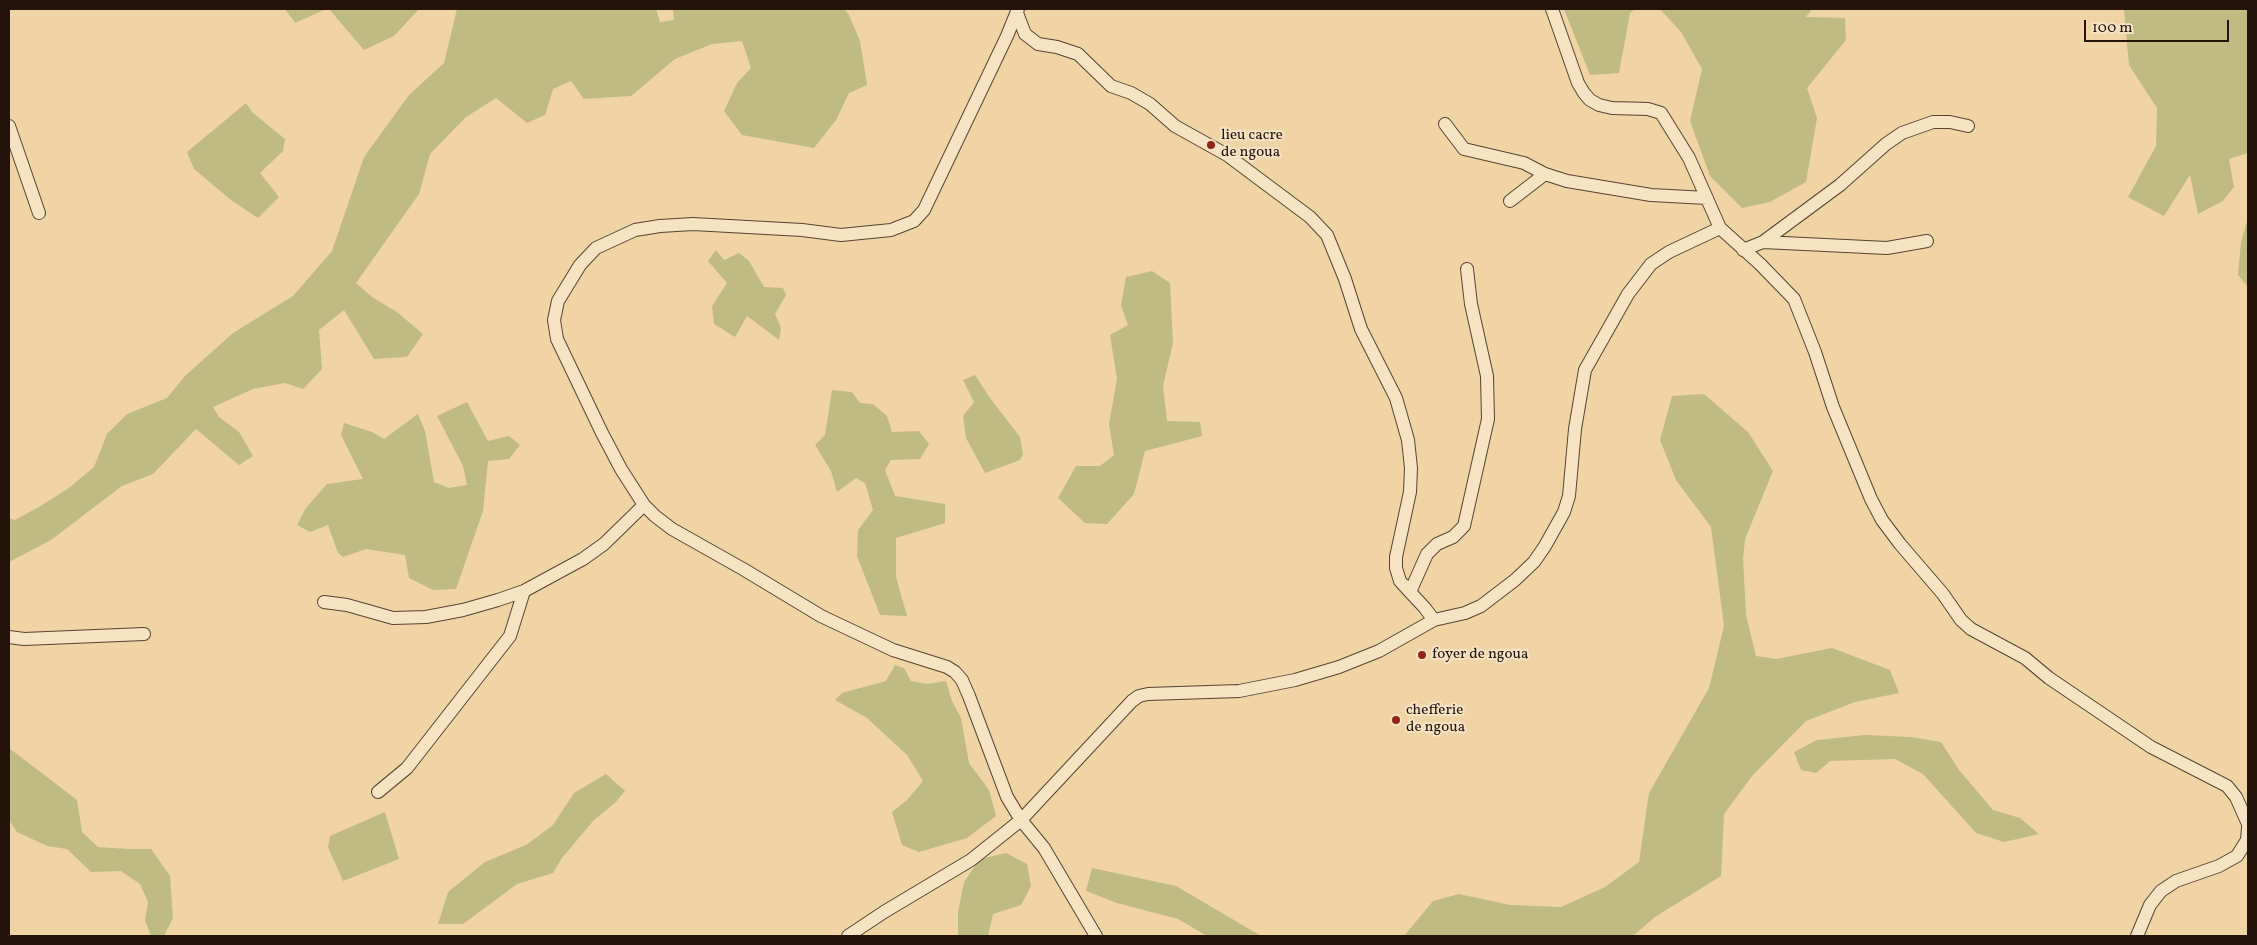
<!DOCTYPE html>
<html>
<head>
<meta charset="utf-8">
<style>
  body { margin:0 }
  #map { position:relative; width:2257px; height:945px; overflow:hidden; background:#f0d4a5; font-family:Vollkorn,serif }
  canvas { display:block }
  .frame { position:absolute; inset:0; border:10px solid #23130b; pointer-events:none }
  .scale { position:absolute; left:2084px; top:20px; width:145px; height:22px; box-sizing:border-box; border:2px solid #23130b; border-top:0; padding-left:6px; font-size:15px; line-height:18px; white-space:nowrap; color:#23130b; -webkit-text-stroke:4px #f5e3c4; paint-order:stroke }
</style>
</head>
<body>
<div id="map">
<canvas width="2257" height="945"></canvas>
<div class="frame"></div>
<div class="scale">100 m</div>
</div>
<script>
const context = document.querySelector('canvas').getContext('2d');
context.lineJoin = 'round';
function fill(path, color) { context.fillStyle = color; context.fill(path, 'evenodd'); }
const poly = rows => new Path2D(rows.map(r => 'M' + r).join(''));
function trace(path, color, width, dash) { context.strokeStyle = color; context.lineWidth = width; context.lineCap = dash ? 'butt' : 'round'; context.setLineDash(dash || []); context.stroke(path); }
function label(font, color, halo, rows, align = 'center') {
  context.font = font + ' Vollkorn,serif'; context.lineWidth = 4; context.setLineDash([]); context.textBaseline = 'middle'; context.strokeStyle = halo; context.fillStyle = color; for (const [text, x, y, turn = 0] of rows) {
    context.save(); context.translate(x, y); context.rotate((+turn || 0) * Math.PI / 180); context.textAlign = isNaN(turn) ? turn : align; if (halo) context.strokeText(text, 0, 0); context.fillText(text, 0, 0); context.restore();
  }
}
fill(poly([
  [285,9,326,9,295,23],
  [329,9,419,9,394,36,364,50],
  [457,9,656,9,660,22,674,20,673,9,844,9,849,15,860,41,867,85,849,93,836,120,814,148,742,135,724,111,737,83,751,68,742,41,712,44,675,59,631,96,584,99,571,81,553,89,545,115,527,123,496,98,466,117,430,154,419,194,356,283,372,297,397,312,423,334,407,357,374,359,344,310,319,330,322,369,303,389,285,383,253,389,213,407,219,417,239,432,253,456,239,465,196,429,153,474,122,486,51,540,9,562,9,518,15,520,39,507,69,488,94,467,107,434,127,414,167,398,185,376,233,333,293,296,332,251,364,157,409,95,444,63],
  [1564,9,1635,9,1630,13,1619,73,1590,75],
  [1660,9,1812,9,1806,17,1845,18,1846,40,1807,88,1817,118,1806,182,1770,202,1742,208,1710,176,1690,121,1702,69,1681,32],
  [2124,9,2248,9,2248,153,2229,159,2234,187,2223,201,2198,214,2190,175,2164,216,2128,197,2156,146,2157,108,2129,65],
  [246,103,252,112,285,139,283,151,260,173,279,197,258,218,231,200,194,169,187,152],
  [2248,218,2248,287,2238,275,2241,242],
  [716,250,724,260,739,253,749,261,764,287,783,288,786,295,775,314,781,328,779,340,747,316,735,337,714,324,712,306,727,283,708,261],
  [1152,271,1170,283,1173,343,1163,386,1167,421,1200,422,1202,436,1145,451,1134,494,1107,524,1085,523,1058,498,1076,466,1100,466,1114,455,1109,424,1117,379,1110,335,1128,325,1121,305,1126,277],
  [975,375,990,398,1020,437,1023,454,1020,460,985,473,966,438,963,416,974,402,963,380],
  [832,390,852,392,860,403,873,404,887,416,892,432,919,431,929,444,920,459,891,460,885,470,895,496,945,504,945,523,896,538,896,577,907,616,880,615,857,556,858,530,873,510,865,483,856,478,837,492,831,471,815,445,825,435],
  [1704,394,1748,432,1773,471,1745,539,1743,559,1746,615,1756,656,1776,659,1832,648,1890,670,1899,693,1855,702,1806,721,1752,776,1724,814,1721,876,1655,917,1633,936,1404,936,1433,901,1459,894,1510,905,1561,907,1605,887,1639,862,1649,793,1709,688,1724,626,1711,527,1676,480,1660,440,1672,396],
  [467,402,488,441,509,436,520,445,509,459,488,461,483,511,456,589,433,590,409,578,405,555,366,549,343,557,338,553,328,525,310,532,297,525,306,508,327,484,363,479,341,435,344,423,372,432,384,439,418,414,425,431,434,482,449,488,467,485,463,466,437,416],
  [895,665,904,668,911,681,927,684,946,681,952,701,961,718,969,763,989,790,996,816,967,838,919,852,902,845,892,812,907,800,923,781,907,755,867,718,835,700,842,693,886,681],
  [1865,735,1911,737,1941,742,1959,770,1993,810,2020,818,2039,834,2004,842,1976,833,1923,774,1895,759,1830,761,1816,773,1801,770,1794,752,1817,740],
  [9,748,77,800,82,832,98,847,128,849,151,849,170,876,173,918,164,936,151,936,145,920,148,902,140,884,121,871,91,872,67,849,47,846,17,832,9,820],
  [606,774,625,791,616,802,594,820,562,858,553,873,517,884,463,924,438,924,448,892,485,862,526,845,553,825,574,793],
  [385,812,399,859,343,881,328,847,330,836],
  [1006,853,1027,864,1031,886,1021,905,993,914,988,936,958,936,958,912,964,882,980,859],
  [1092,868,1176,886,1261,936,1207,936,1178,919,1117,903,1086,891]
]), '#bfbb82');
const minor = poly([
  [1018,9,1007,36,924,210,914,221,891,230,841,235,802,230,693,224,660,226,635,230,596,248,580,265,558,301,554,320,557,339,602,433,621,469,644,505,655,516,672,529,743,569,821,616,893,650,947,667,955,672,962,680,969,696,1007,797,1021,820,1044,848,1096,936],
  [1552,9,1578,83,1584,93,1590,100,1599,105,1612,108,1648,109,1661,113,1689,158,1720,228,1760,264,1794,299,1815,352,1833,407,1871,499,1882,520,1900,544,1943,594,1961,620,1971,629,2025,658,2049,678,2151,747,2227,786,2236,797,2248,824],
  [1017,13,1025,34,1038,44,1057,47,1078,54,1111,86,1131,93,1150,104,1175,126,1227,155,1310,217,1327,235,1345,279,1361,329,1396,398,1408,440,1411,468,1410,492,1396,557,1396,568,1400,581,1410,592],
  [1445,124,1464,149,1524,163,1545,174,1567,181,1651,195,1707,198],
  [9,126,39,213],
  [1510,201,1545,174],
  [1763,242,1887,248,1927,241],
  [1743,250,1763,242,1840,185,1886,144,1902,133,1933,122,1950,122,1968,126],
  [324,602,347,605,393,618,426,617,463,610,498,600,524,591,583,559,604,544,644,505],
  [1434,620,1424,607,1410,592,1427,554,1437,544,1453,537,1464,526,1488,419,1487,376,1471,304,1467,269],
  [9,637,24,639,144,634],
  [378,792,407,768,510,636,524,591],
  [848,936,884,912,971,860,1021,820,1132,701,1139,696,1148,694,1239,691,1295,680,1339,667,1379,651,1434,620,1465,613,1481,606,1515,580,1534,562,1545,546,1564,512,1569,496,1575,429,1585,370,1628,294,1651,264,1669,252,1720,228],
  [2137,936,2150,905,2161,891,2176,881,2219,866,2237,856,2247,840,2248,827]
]);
trace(minor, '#564332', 14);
trace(minor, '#f5e3c4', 12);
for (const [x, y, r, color] of [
  [1211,145,5,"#8f2418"],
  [1422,655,5,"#8f2418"],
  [1396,720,5,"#8f2418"]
]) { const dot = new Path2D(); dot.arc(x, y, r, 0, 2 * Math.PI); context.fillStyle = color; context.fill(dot); trace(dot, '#f5e3c4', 2); }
label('15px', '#23130b', '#f5e3c4', [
  ["lieu cacre",1221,136],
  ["de ngoua",1221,153],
  ["foyer de ngoua",1432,655],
  ["chefferie",1406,711],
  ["de ngoua",1406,728]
], 'left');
</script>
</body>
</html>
